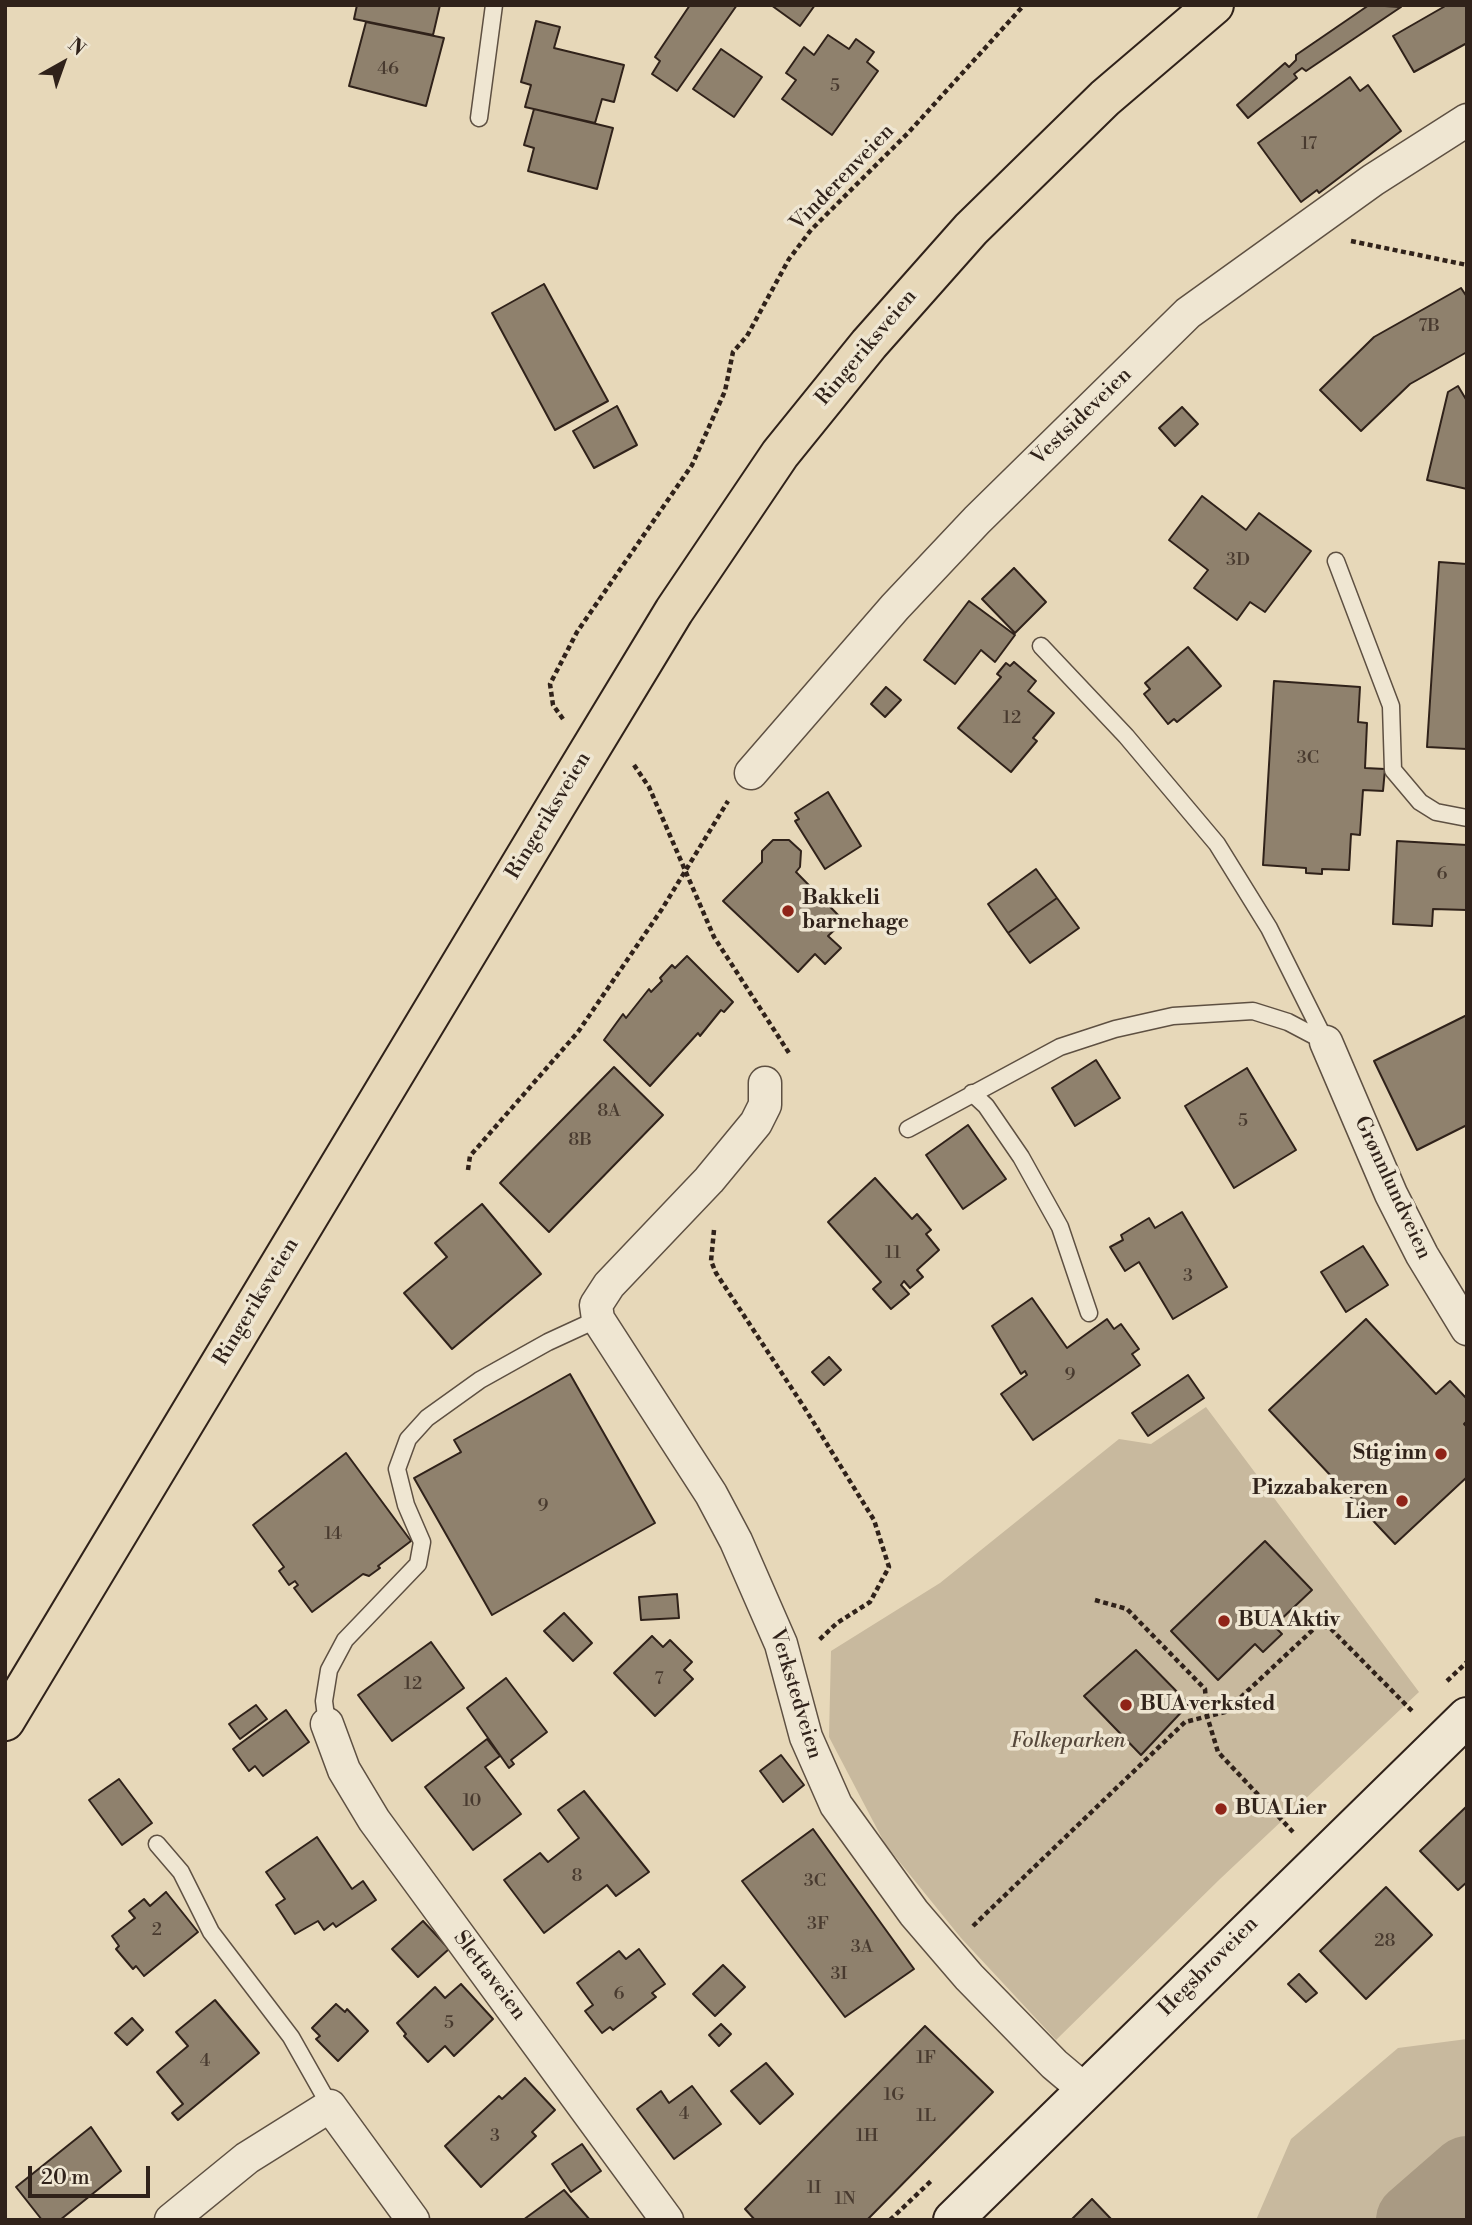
<!DOCTYPE html>
<html>
<head>
<meta charset="utf-8">
<style>
  body { margin:0 }
  #map { position:relative; width:1472px; height:2225px; overflow:hidden; background:#e7d8b9; font-family:"Libre Bodoni",serif }
  canvas { display:block }
  .frame { position:absolute; inset:0; border:7px solid #30221a; pointer-events:none }
  .north { position:absolute; left:28px; top:28px; width:70px; height:70px; -webkit-text-stroke:5px #efe6d2; paint-order:stroke; rotate:40deg; font-size:19px; font-weight:700; line-height:28px; text-align:center; color:#30221a }
  .north::after { content:''; display:block; margin:auto; width:24px; height:32px; background:#30221a; clip-path:polygon(50% 0,100% 100%,50% 72%,0 100%) }
  .scale { position:absolute; left:28px; top:2166px; width:122px; height:32px; box-sizing:border-box; border:4px solid #30221a; border-top:0; padding-left:9px; font-size:21px; line-height:24px; white-space:nowrap; color:#30221a; -webkit-text-stroke:5px #efe6d2; paint-order:stroke }
</style>
</head>
<body>
<div id="map">
<canvas width="1472" height="2225"></canvas>
<div class="frame"></div>
<div class="north">N</div>
<div class="scale">20 m</div>
</div>
<script>
const context = document.querySelector('canvas').getContext('2d');
context.lineJoin = 'round';
function fill(path, color) { context.fillStyle = color; context.fill(path, 'evenodd'); }
const poly = rows => new Path2D(rows.map(r => 'M' + r).join(''));
function trace(path, color, width, dash) { context.strokeStyle = color; context.lineWidth = width; context.lineCap = dash ? 'butt' : 'round'; context.setLineDash(dash || []); context.stroke(path); }
function label(font, color, halo, rows, align = 'center') {
  context.font = font + ' "Libre Bodoni",serif'; context.lineWidth = 7; context.setLineDash([]); context.textBaseline = 'middle'; context.strokeStyle = halo; context.fillStyle = color; for (const [text, x, y, turn = 0] of rows) {
    context.save(); context.translate(x, y); context.rotate((+turn || 0) * Math.PI / 180); context.textAlign = isNaN(turn) ? turn : align; if (halo) context.strokeText(text, 0, 0); context.fillText(text, 0, 0); context.restore();
  }
}
fill(poly([
  [1206,1407,1419,1692,1220,1879,1056,2040,961,1938,885,1844,829,1737,831,1651,940,1583,1119,1439,1151,1444],
  [1467,2039,1467,2220,1256,2220,1291,2139,1398,2048]
]), '#c8b99e');
trace(poly([
  [1413,2220,1467,2173]
]), '#a99a83', 74);
const building = poly([
  [357,5,440,5,433,35,354,19,357,5],
  [690,5,737,5,677,91,652,74,660,61,655,57,690,5],
  [771,5,815,5,800,26,771,5],
  [1369,5,1401,7,1306,71,1302,68,1294,74,1297,78,1248,118,1237,105,1285,63,1289,67,1296,60,1296,55,1369,5],
  [1447,5,1467,5,1467,43,1414,72,1393,36,1447,5],
  [536,21,560,27,554,48,624,65,614,102,602,99,595,123,525,107,531,85,521,82,536,21],
  [366,22,444,38,426,106,349,86,366,22],
  [828,35,849,49,856,39,874,52,867,62,878,71,832,135,782,99,796,80,786,73,804,47,814,55,828,35],
  [721,49,762,77,734,117,693,89,721,49],
  [1350,77,1360,91,1368,85,1401,131,1319,193,1317,190,1301,202,1258,143,1350,77],
  [534,109,613,128,597,189,528,171,534,148,524,145,534,109],
  [544,284,608,401,555,430,492,313,544,284],
  [1461,288,1467,297,1467,352,1410,384,1361,431,1320,390,1374,337,1461,288],
  [1458,386,1467,401,1467,489,1427,480,1448,392,1458,386],
  [617,406,637,445,594,468,573,431,617,406],
  [1182,407,1198,424,1175,446,1159,428,1182,407],
  [1202,496,1246,530,1259,513,1311,551,1265,612,1250,602,1237,620,1194,588,1208,570,1169,540,1202,496],
  [1439,562,1467,564,1467,749,1427,747,1439,562],
  [1014,568,1046,602,1015,633,982,599,1014,568],
  [969,601,1015,635,995,662,981,650,955,684,924,660,969,601],
  [1188,647,1221,686,1177,722,1174,719,1168,724,1144,694,1150,689,1145,683,1188,647],
  [1014,662,1036,681,1028,691,1054,713,1033,738,1037,741,1011,772,958,728,1001,677,997,674,1006,663,1010,666,1014,662],
  [1274,681,1360,687,1358,722,1367,723,1365,768,1385,769,1383,791,1363,790,1360,835,1351,834,1349,870,1322,869,1322,874,1306,873,1306,868,1263,865,1274,681],
  [886,687,901,700,885,717,871,704,886,687],
  [828,792,861,846,825,869,795,821,799,819,795,813,828,792],
  [773,840,789,840,801,851,800,867,796,872,844,921,828,936,841,948,825,964,815,954,798,972,723,901,762,862,762,851,773,840],
  [1397,841,1467,845,1467,910,1433,909,1432,926,1393,924,1397,841],
  [1036,869,1057,898,1008,933,988,904,1036,869],
  [1057,898,1079,928,1030,963,1008,933,1057,898],
  [687,956,733,1002,724,1012,721,1010,700,1036,698,1033,650,1086,604,1040,623,1014,626,1018,649,989,651,992,662,981,660,978,672,965,675,968,687,956],
  [1467,1015,1467,1125,1417,1150,1374,1061,1467,1015],
  [1096,1060,1120,1098,1075,1126,1052,1088,1096,1060],
  [614,1067,663,1115,549,1232,500,1183,614,1067],
  [1247,1068,1296,1150,1234,1188,1185,1106,1247,1068],
  [968,1125,1006,1179,963,1209,926,1155,968,1125],
  [875,1178,912,1219,917,1214,931,1230,926,1234,939,1250,917,1270,923,1277,910,1288,904,1281,901,1285,909,1294,891,1309,873,1289,881,1282,828,1222,875,1178],
  [482,1204,541,1274,452,1349,404,1293,447,1257,435,1243,482,1204],
  [1182,1212,1227,1287,1173,1319,1139,1262,1125,1271,1110,1247,1123,1240,1121,1235,1149,1218,1155,1228,1182,1212],
  [1363,1246,1388,1285,1346,1312,1321,1272,1363,1246],
  [1032,1298,1067,1348,1107,1319,1114,1329,1121,1324,1139,1349,1132,1354,1140,1365,1033,1440,1001,1394,1027,1375,1025,1371,1021,1374,992,1326,1032,1298],
  [1366,1319,1436,1394,1450,1381,1467,1399,1467,1421,1464,1424,1467,1427,1467,1477,1395,1544,1269,1410,1366,1319],
  [829,1357,841,1370,824,1385,812,1372,829,1357],
  [570,1374,655,1523,492,1615,414,1478,461,1452,454,1440,570,1374],
  [1188,1375,1204,1398,1148,1436,1132,1413,1188,1375],
  [346,1453,411,1541,378,1566,380,1568,369,1576,363,1574,312,1612,294,1588,298,1585,295,1581,289,1585,279,1571,284,1567,253,1525,346,1453],
  [1265,1541,1312,1590,1274,1626,1282,1634,1263,1652,1255,1644,1218,1680,1171,1631,1265,1541],
  [677,1594,679,1618,641,1620,639,1597,677,1594],
  [564,1613,592,1643,573,1661,544,1631,564,1613],
  [652,1636,663,1647,670,1640,692,1662,684,1670,693,1679,655,1716,614,1673,652,1636],
  [431,1642,464,1688,392,1741,358,1695,431,1642],
  [1136,1650,1189,1704,1141,1755,1084,1696,1136,1650],
  [506,1678,547,1732,511,1760,514,1764,509,1768,467,1708,506,1678],
  [256,1705,267,1719,240,1739,229,1724,256,1705],
  [286,1710,309,1742,263,1776,255,1766,249,1771,233,1749,286,1710],
  [487,1739,500,1756,485,1767,521,1814,473,1850,425,1787,487,1739],
  [781,1755,804,1785,783,1802,760,1771,781,1755],
  [119,1779,152,1823,122,1845,89,1800,119,1779],
  [584,1791,649,1872,616,1896,607,1885,544,1933,504,1880,540,1853,548,1862,579,1838,558,1810,584,1791],
  [1467,1806,1467,1882,1458,1890,1420,1851,1467,1806],
  [813,1829,914,1969,845,2017,742,1881,813,1829],
  [317,1837,352,1889,363,1881,376,1900,336,1927,333,1923,324,1930,318,1921,295,1934,276,1905,285,1899,266,1872,317,1837],
  [1386,1887,1432,1935,1366,1999,1320,1951,1386,1887],
  [166,1892,198,1932,144,1976,136,1966,133,1969,116,1949,119,1946,112,1936,135,1918,129,1911,144,1899,150,1906,166,1892],
  [423,1921,449,1949,418,1977,392,1949,423,1921],
  [639,1949,665,1984,652,1993,656,1997,613,2030,610,2027,602,2033,585,2011,593,2005,577,1983,619,1951,626,1959,639,1949],
  [723,1965,745,1987,715,2016,693,1994,723,1965],
  [1299,1974,1317,1993,1306,2002,1288,1984,1299,1974],
  [461,1984,493,2019,454,2056,445,2046,428,2062,404,2036,406,2034,397,2023,435,1987,445,1998,461,1984],
  [215,2000,259,2053,178,2120,172,2113,183,2104,157,2072,188,2046,176,2032,215,2000],
  [336,2004,345,2012,347,2009,368,2031,338,2061,316,2039,320,2036,312,2028,336,2004],
  [132,2018,143,2030,127,2045,115,2033,132,2018],
  [721,2024,731,2034,719,2046,709,2035,721,2024],
  [925,2026,993,2092,867,2220,755,2220,745,2209,925,2026],
  [766,2063,793,2094,760,2124,731,2091,766,2063],
  [525,2078,555,2110,532,2132,536,2136,481,2187,445,2146,499,2096,502,2099,525,2078],
  [692,2086,721,2124,674,2159,637,2109,661,2091,669,2103,692,2086],
  [91,2127,121,2171,60,2220,42,2220,16,2187,91,2127],
  [582,2144,601,2171,571,2192,552,2164,582,2144],
  [564,2190,590,2220,523,2220,564,2190],
  [1092,2199,1112,2220,1071,2220,1092,2199]
]);
fill(building, '#8f816d');
trace(building, '#30221a', 2);
const lane = poly([
  [479,118,494,5],
  [1336,561,1391,706,1393,770,1420,802,1436,812,1467,818],
  [1041,646,1126,736,1217,844,1269,928,1326,1042],
  [972,1093,986,1106,1021,1157,1060,1227,1089,1313],
  [908,1129,1060,1047,1115,1029,1173,1016,1253,1011,1288,1022,1326,1042],
  [327,1724,324,1701,329,1670,345,1640,418,1564,422,1542,406,1505,397,1469,408,1439,427,1418,480,1380,548,1342,598,1319],
  [157,1844,181,1872,211,1932,291,2037,330,2106]
]);
const street = poly([
  [751,773,895,607,977,520,1188,313,1373,180,1467,120],
  [1326,1042,1391,1194,1422,1255,1467,1329],
  [765,1083,765,1105,756,1123,709,1180,609,1285,596,1305,598,1319,711,1494,736,1541,781,1644,806,1737,836,1805,914,1913,969,1977,1054,2064,1086,2091],
  [327,1724,344,1770,374,1820,667,2220],
  [171,2220,247,2158,330,2106,413,2220]
]);
const secondary = poly([
  [953,2220,1467,1717]
]);
const primary = poly([
  [5,1721,560,799,674,611,780,454,869,344,971,229,1105,98,1214,5]
]);
trace(lane, '#5e5042', 19);
trace(street, '#5e5042', 35);
trace(secondary, '#30221a', 42);
trace(primary, '#30221a', 42);
trace(poly([
  [1351,241,1467,265],
  [563,719,553,705,550,684,577,632,692,465,725,391,733,352,747,336,789,259,811,230,909,132,1024,5],
  [634,765,649,787,714,937,789,1053],
  [468,1170,470,1156,578,1032,662,909,728,801],
  [714,1230,711,1261,716,1273,804,1407,874,1520,889,1567,870,1602,837,1623,818,1641],
  [1095,1600,1127,1609,1205,1689,1207,1716,1218,1752,1293,1832],
  [1447,1681,1467,1662],
  [973,1926,1185,1722,1225,1712,1318,1625,1331,1629,1414,1713],
  [890,2220,931,2181]
]), '#30221a', 4.5, [5, 3.5]);
trace(lane, '#efe6d2', 16);
trace(street, '#efe6d2', 32);
trace(secondary, '#efe6d2', 38);
trace(primary, '#e7d8b9', 38);
for (const [x, y, r, color] of [
  [788,911,7,"#8f2418"],
  [1441,1454,7,"#8f2418"],
  [1402,1501,7,"#8f2418"],
  [1224,1621,7,"#8f2418"],
  [1126,1705,7,"#8f2418"],
  [1221,1809,7,"#8f2418"]
]) { const dot = new Path2D(); dot.arc(x, y, r, 0, 2 * Math.PI); context.fillStyle = color; context.fill(dot); trace(dot, '#efe6d2', 2.5); }
label('18px', '#483a2f', null, [
  ["46",388,70],
  ["5",835,87],
  ["17",1309,145],
  ["7B",1429,327],
  ["3D",1238,561],
  ["12",1012,719],
  ["3C",1308,759],
  ["6",1442,875],
  ["8A",609,1112],
  ["5",1243,1122],
  ["8B",580,1141],
  ["11",893,1254],
  ["3",1188,1277],
  ["9",1070,1376],
  ["9",543,1507],
  ["14",333,1535],
  ["7",659,1680],
  ["12",413,1685],
  ["10",472,1802],
  ["8",577,1877],
  ["3C",815,1882],
  ["3F",818,1925],
  ["2",157,1931],
  ["28",1385,1942],
  ["3A",862,1948],
  ["3I",839,1975],
  ["6",619,1995],
  ["5",449,2024],
  ["1F",926,2059],
  ["4",205,2062],
  ["1G",894,2096],
  ["4",684,2115],
  ["1L",926,2117],
  ["3",495,2137],
  ["1H",867,2137],
  ["1I",814,2189],
  ["1N",845,2200]
]);
label('21px', '#30221a', '#efe6d2', [
  ["Vinderenveien",843,178,-46],
  ["Ringeriksveien",867,348,-50],
  ["Vestsideveien",1082,417,-44],
  ["Ringeriksveien",549,816,-59],
  ["Grønnlundveien",1392,1188,65],
  ["Ringeriksveien",257,1302,-59],
  ["Verkstedveien",795,1694,73],
  ["Hegsbroveien",1209,1967,-45],
  ["Slettaveien",489,1976,53]
]);
label('bold 21px', '#30221a', '#efe6d2', [
  ["Bakkeli",802,899],
  ["barnehage",802,923],
  ["Stig inn",1427,1454,"right"],
  ["Pizzabakeren",1388,1489,"right"],
  ["Lier",1388,1513,"right"],
  ["BUA Aktiv",1238,1621],
  ["BUA verksted",1140,1705],
  ["BUA Lier",1235,1809]
], 'left');
label('italic 21px', '#56483b', '#efe6d2', [
  ["Folkeparken",1068,1742]
]);
</script>
</body>
</html>
